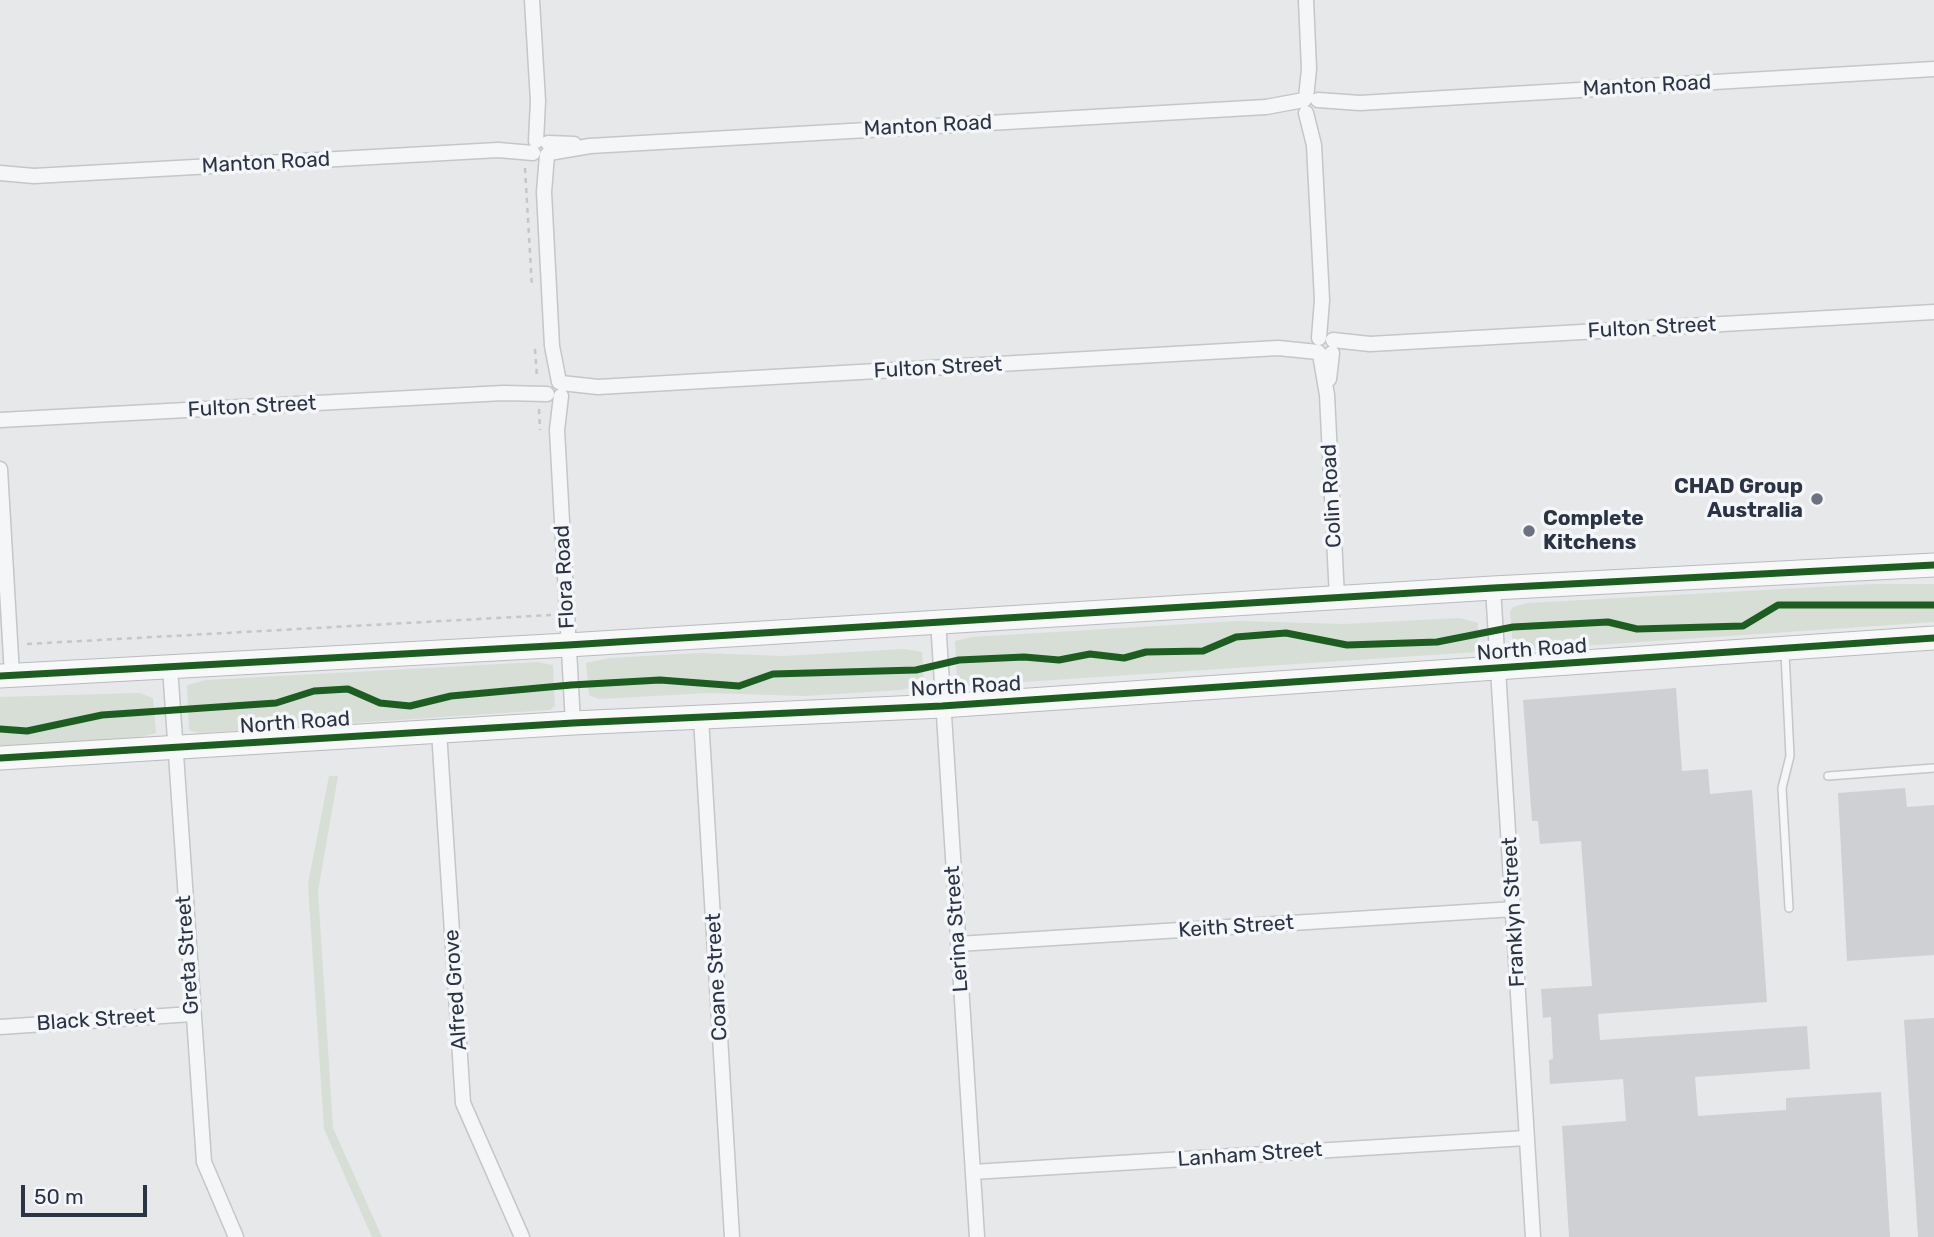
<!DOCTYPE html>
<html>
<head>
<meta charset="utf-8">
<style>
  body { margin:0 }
  #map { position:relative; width:1934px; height:1237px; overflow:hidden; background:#e6e8ea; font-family:Rubik,sans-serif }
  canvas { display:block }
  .scale { position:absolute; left:21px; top:1185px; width:126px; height:32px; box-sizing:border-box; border:4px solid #2b3445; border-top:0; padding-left:9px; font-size:21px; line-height:24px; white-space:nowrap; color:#2b3445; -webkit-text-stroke:5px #f4f6f9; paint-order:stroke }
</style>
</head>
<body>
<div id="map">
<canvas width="1934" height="1237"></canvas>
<div class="scale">50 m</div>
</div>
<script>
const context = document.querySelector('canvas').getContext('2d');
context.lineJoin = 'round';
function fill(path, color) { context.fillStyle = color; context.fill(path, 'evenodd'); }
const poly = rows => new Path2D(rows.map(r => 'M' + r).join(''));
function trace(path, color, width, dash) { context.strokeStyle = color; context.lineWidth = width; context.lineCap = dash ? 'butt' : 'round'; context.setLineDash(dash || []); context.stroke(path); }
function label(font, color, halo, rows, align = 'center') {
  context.font = font + ' Rubik,sans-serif'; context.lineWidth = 7; context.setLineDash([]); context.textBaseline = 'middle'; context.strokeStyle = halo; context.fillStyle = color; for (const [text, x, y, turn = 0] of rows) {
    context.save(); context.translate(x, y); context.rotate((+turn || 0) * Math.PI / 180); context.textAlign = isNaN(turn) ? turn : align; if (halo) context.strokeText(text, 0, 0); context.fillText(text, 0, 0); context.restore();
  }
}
fill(poly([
  [1873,584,1934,584,1934,622,1523,650,1513,647,1510,612,1513,607,1528,603],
  [1459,618,1478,623,1477,652,962,686,957,682,955,641,972,637,1238,621,1344,624],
  [904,649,922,652,924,685,900,690,805,696,709,693,599,699,589,695,586,663,610,658,700,653,784,656],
  [537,662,553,665,555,706,550,710,199,733,189,730,187,685,206,680],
  [139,693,153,698,156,733,137,738,0,746,0,697],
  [329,776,338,776,318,891,333,1128,382,1237,372,1237,324,1129,308,884]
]), '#d6ded6');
fill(poly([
  [1676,688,1682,771,1708,769,1710,794,1752,790,1767,1002,1598,1014,1600,1040,1807,1026,1810,1069,1695,1077,1698,1116,1786,1110,1786,1098,1881,1092,1890,1237,1569,1237,1562,1126,1626,1121,1623,1079,1550,1084,1549,1060,1553,1059,1551,1017,1543,1018,1541,989,1592,986,1581,841,1540,844,1538,821,1532,821,1523,700],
  [1905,788,1907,807,1934,805,1934,955,1847,961,1838,793],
  [1934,1018,1934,1237,1918,1237,1904,1020]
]), '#ced0d3');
const service = poly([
  [1785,653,1790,756,1782,788,1789,908],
  [1828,776,1934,768]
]);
const minor = poly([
  [532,0,538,101,536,141],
  [1306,0,1309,69,1306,98],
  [1318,100,1360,103,1934,69],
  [1306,113,1314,145,1322,300,1319,338],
  [548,143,574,144],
  [549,153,590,146,1266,107,1304,100],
  [547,155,544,192,552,346,559,382],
  [0,173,34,176,498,150,533,153],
  [1333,340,1370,344,1934,312],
  [1320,354,1327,395,1337,598],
  [1329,379,1332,353],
  [561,383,598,387,1278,348,1318,352],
  [561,396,557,430,573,723],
  [0,420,503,393,547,394],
  [0,469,12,675],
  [1493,588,1533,1237],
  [938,620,977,1237],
  [170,667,204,1162,236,1237],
  [701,718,732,1237],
  [439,731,463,1103,522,1237],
  [958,944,1514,909],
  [0,1027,192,1014],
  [973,1172,1526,1138]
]);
const trunk = poly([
  [0,676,568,645,1493,588,1934,565],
  [0,758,573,723,942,706,1934,638]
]);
trace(service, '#c4c6c8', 10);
trace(minor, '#c4c6c8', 17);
trace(trunk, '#b8bbbf', 25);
trace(poly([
  [525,168,532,287],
  [535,349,537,378],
  [539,409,540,430],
  [27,644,551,615]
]), '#c5c6ca', 2.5, [5, 5]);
trace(service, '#f5f6f7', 7);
trace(minor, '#f5f6f7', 14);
trace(trunk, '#f8f8f8', 23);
trace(poly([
  [0,676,568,645,1493,588,1934,565],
  [0,729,27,731,102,715,276,703,314,691,348,689,380,703,410,706,451,696,571,685,660,680,739,686,773,674,916,670,959,660,1024,657,1059,660,1090,654,1124,658,1146,652,1203,651,1236,637,1286,633,1347,645,1437,642,1513,627,1608,622,1637,629,1743,626,1778,605,1934,605],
  [0,758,573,723,942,706,1934,638]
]), '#1b5e20', 7);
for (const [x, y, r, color] of [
  [1817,499,7,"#6c737f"],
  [1529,531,7,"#6c737f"]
]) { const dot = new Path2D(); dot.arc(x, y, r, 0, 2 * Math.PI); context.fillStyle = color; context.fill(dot); trace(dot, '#f4f6f9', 2.5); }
label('21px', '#2b3445', '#f4f6f9', [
  ["Manton Road",1647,86,-3],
  ["Manton Road",928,126,-3],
  ["Manton Road",266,163,-3],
  ["Fulton Street",1652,328,-3],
  ["Fulton Street",938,368,-3],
  ["Fulton Street",252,407,-3],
  ["Colin Road",1332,496,-93],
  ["Flora Road",565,577,-93],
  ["North Road",1532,650,-4],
  ["North Road",966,687,-3],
  ["North Road",295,723,-4],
  ["Franklyn Street",1514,912,-93],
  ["Keith Street",1236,927,-4],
  ["Lerina Street",957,929,-94],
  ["Greta Street",188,955,-94],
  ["Coane Street",717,977,-93],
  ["Alfred Grove",456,990,-94],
  ["Black Street",96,1020,-4],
  ["Lanham Street",1250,1155,-4]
]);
label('bold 21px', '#2b3445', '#f4f6f9', [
  ["CHAD Group",1803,487],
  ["Australia",1803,511],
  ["Complete",1543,519,"left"],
  ["Kitchens",1543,543,"left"]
], 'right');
</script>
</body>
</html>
